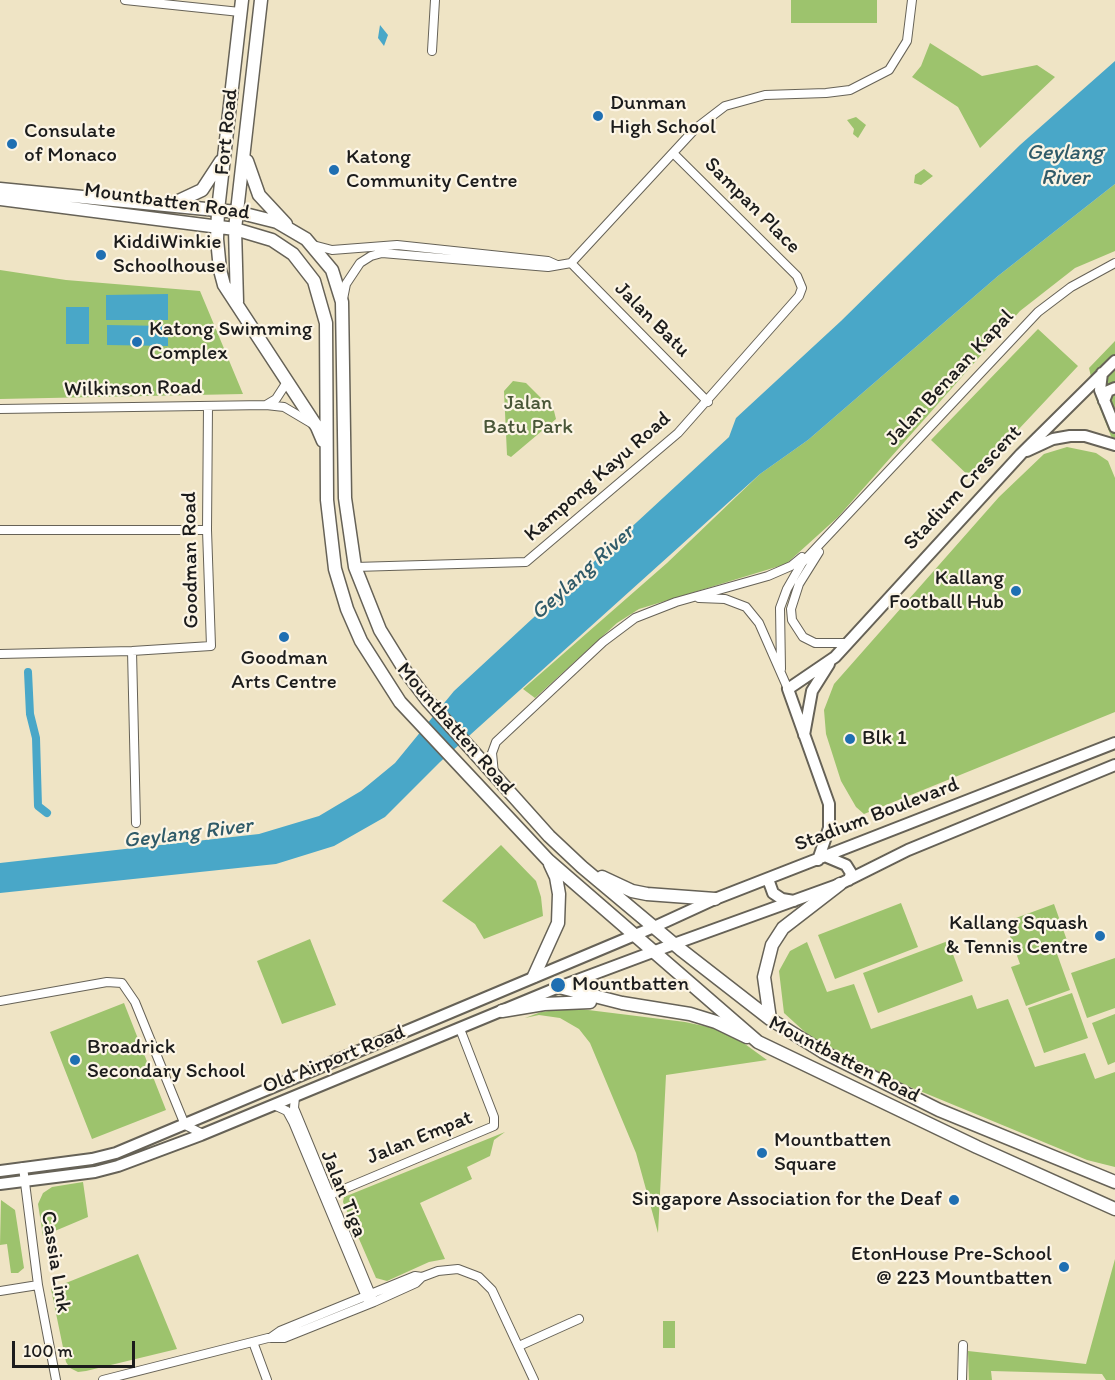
<!DOCTYPE html>
<html>
<head>
<meta charset="utf-8">
<style>
  body { margin:0 }
  #map { position:relative; width:1115px; height:1380px; overflow:hidden; background:#efe4c5; font-family:Itim,sans-serif }
  canvas { display:block }
  .scale { position:absolute; left:12px; top:1341px; width:123px; height:27px; box-sizing:border-box; border:3px solid #1c1c1c; border-top:0; padding-left:8px; font-size:18px; line-height:21px; white-space:nowrap; color:#1c1c1c; -webkit-text-stroke:4px #fcf5e5; paint-order:stroke }
</style>
</head>
<body>
<div id="map">
<canvas width="1115" height="1380"></canvas>
<div class="scale">100 m</div>
</div>
<script>
const context = document.querySelector('canvas').getContext('2d');
context.lineJoin = 'round';
function fill(path, color) { context.fillStyle = color; context.fill(path, 'evenodd'); }
const poly = rows => new Path2D(rows.map(r => 'M' + r).join(''));
function trace(path, color, width, dash) { context.strokeStyle = color; context.lineWidth = width; context.lineCap = dash ? 'butt' : 'round'; context.setLineDash(dash || []); context.stroke(path); }
function label(font, color, halo, rows, align = 'center') {
  context.font = font + ' Itim,sans-serif'; context.lineWidth = 4.5; context.setLineDash([]); context.textBaseline = 'middle'; context.strokeStyle = halo; context.fillStyle = color; for (const [text, x, y, turn = 0] of rows) {
    context.save(); context.translate(x, y); context.rotate((+turn || 0) * Math.PI / 180); context.textAlign = isNaN(turn) ? turn : align; if (halo) context.strokeText(text, 0, 0); context.fillText(text, 0, 0); context.restore();
  }
}
fill(poly([
  [791,0,877,0,877,23,791,23],
  [930,43,982,76,1037,65,1055,77,980,148,958,107,912,77,921,66],
  [856,117,866,125,858,138,853,134,854,129,847,120],
  [924,169,933,176,921,185,914,183,915,175],
  [1115,184,1115,251,1075,268,1020,311,838,517,786,564,639,609,617,623,535,698,523,689,667,563,760,474,808,440,998,276],
  [0,270,66,280,200,291,243,394,0,399],
  [1038,329,1078,366,972,479,931,440],
  [1115,341,1115,446,1096,399,1089,368],
  [513,381,526,383,554,411,556,419,511,457,507,455,504,391],
  [1067,447,1096,453,1108,461,1115,478,1115,712,864,814,856,807,841,781,826,734,824,710,834,684,999,497,1044,454],
  [501,845,536,881,541,897,543,916,484,939,475,924,442,901],
  [901,903,918,947,835,979,818,935],
  [1054,904,1069,946,1056,951,1070,990,1026,1006,1011,967,1020,964,1005,922],
  [310,939,336,1005,282,1024,257,961],
  [948,941,963,981,878,1013,863,973],
  [807,942,827,992,854,984,871,1029,972,995,977,1009,1008,999,1035,1067,1085,1053,1095,1079,1115,1072,1115,1167,1087,1160,828,1053,784,1013,779,971,790,951],
  [1115,958,1115,1008,1087,1018,1071,973],
  [1072,993,1088,1038,1044,1053,1028,1008],
  [124,1003,166,1110,92,1139,50,1032],
  [572,1008,685,1022,713,1028,738,1039,767,1060,666,1075,658,1233,636,1153,590,1043,579,1029,560,1018,539,1015,525,1018,541,1012],
  [1115,1014,1115,1062,1108,1065,1092,1023],
  [505,1132,494,1140,490,1156,467,1167,472,1179,420,1203,445,1259,429,1262,387,1281,376,1278,343,1202,344,1197],
  [83,1182,88,1217,43,1236,38,1204,43,1193,52,1187],
  [1,1200,15,1210,24,1268,18,1273,11,1273,7,1244,0,1245],
  [138,1254,177,1349,86,1371,78,1372,70,1368,66,1362,51,1289],
  [1115,1259,1115,1380,1106,1380,1102,1374,991,1371,992,1380,969,1380,968,1351,1086,1364],
  [663,1321,675,1321,675,1348,663,1348]
]), '#9dc36d');
fill(poly([
  [380,25,388,35,384,46,378,38],
  [1115,61,1115,184,998,276,808,440,760,474,440,762,385,817,334,846,276,864,0,893,0,863,259,834,319,816,361,791,395,763,454,691,729,437,736,418,841,321,1020,145],
  [168,294,168,320,106,320,106,295],
  [66,307,89,307,89,344,66,344],
  [107,325,168,326,168,346,107,345]
]), '#49a7c8');
trace(poly([
  [28,672,30,714,36,738,38,806,47,813]
]), '#49a7c8', 8);
const minor = poly([
  [125,0,240,12],
  [432,51,435,0],
  [313,245,332,250,397,245,548,261,557,265],
  [571,263,708,402],
  [343,299,346,284,360,263,371,256,382,253,548,267,571,263,695,129,725,106,765,95,826,93,850,90,889,70,907,41,912,0],
  [266,405,276,399,287,382],
  [0,409,266,405,284,407,311,423],
  [0,530,207,530],
  [819,552,799,584,791,609,792,620,803,637,815,643,847,643],
  [355,567,526,562,678,433,799,296,802,288,797,276,673,153],
  [699,598,725,599,746,607,759,623,788,689],
  [132,651,136,823],
  [0,654,132,651,211,646,207,530,208,406],
  [781,669,780,608,787,589,802,563,1038,312,1071,287,1115,263],
  [494,774,492,753,496,742,603,642,635,618,676,602,768,576,791,566,802,557],
  [0,1001,107,982,122,983,135,1002,185,1125,203,1134],
  [295,1097,294,1108,299,1120,374,1302],
  [274,1105,287,1111,293,1122,369,1304],
  [23,1167,38,1285,56,1380],
  [325,1197,494,1126,494,1117,460,1029],
  [0,1291,38,1285],
  [270,1338,280,1331,415,1276,422,1277],
  [253,1342,267,1380],
  [519,1346,579,1319],
  [103,1380,268,1338,284,1338,374,1302,416,1283,422,1277,438,1271,458,1269,479,1277,492,1290,534,1380],
  [962,1380,963,1345]
]);
const tertiary = poly([
  [1102,373,1100,390,1115,427],
  [1104,401,1108,391,1115,388],
  [1027,451,1053,439,1070,436,1085,436,1115,445],
  [804,735,812,691,829,664],
  [827,857,846,865,851,873,849,880],
  [818,860,829,828,829,804,788,689,835,657,1021,454,1115,361],
  [768,879,773,893,782,899,794,901],
  [654,927,715,899,1115,743],
  [674,944,840,884,908,850,1115,765]
]);
const secondary = poly([
  [0,1171,92,1159,116,1153,654,927],
  [0,1184,95,1172,118,1166,201,1135,559,987,674,944]
]);
const primary = poly([
  [242,0,218,210,217,239,220,270,224,285,317,427,323,441],
  [247,161,259,195,286,224],
  [0,189,237,212,277,222,306,239,332,270,342,302,345,498,355,567,380,630,406,672,428,701,549,836,582,867,680,949,770,1019,823,1052,939,1110,1115,1182],
  [0,199,235,229,272,240,293,254,314,281,326,323,327,500,335,569,347,609,361,641,400,702,548,860,758,1042,977,1147,1115,1209],
  [172,204,202,190,221,161],
  [237,302,235,229,261,0],
  [602,877,632,891,647,894,715,899],
  [534,976,558,923,559,894,556,877,550,864],
  [559,987,622,1003,690,1014,716,1022,747,1037],
  [502,1011,544,1004,590,1002],
  [770,1019,764,977,772,945,783,928,840,884]
]);
trace(minor, '#666257', 10);
trace(tertiary, '#666257', 14);
trace(secondary, '#666257', 14);
trace(primary, '#666257', 15);
trace(minor, '#fff', 8);
trace(tertiary, '#fff', 10);
trace(secondary, '#fff', 10);
trace(primary, '#fff', 12);
for (const [x, y, r, color] of [
  [598,116,6,"#1f6fb2"],
  [12,144,6,"#1f6fb2"],
  [334,170,6,"#1f6fb2"],
  [101,255,6,"#1f6fb2"],
  [137,342,6,"#1f6fb2"],
  [1016,591,6,"#1f6fb2"],
  [284,637,6,"#1f6fb2"],
  [850,739,6,"#1f6fb2"],
  [1100,936,6,"#1f6fb2"],
  [558,985,8,"#1f6fb2"],
  [75,1060,6,"#1f6fb2"],
  [762,1153,6,"#1f6fb2"],
  [954,1200,6,"#1f6fb2"],
  [1064,1267,6,"#1f6fb2"]
]) { const dot = new Path2D(); dot.arc(x, y, r, 0, 2 * Math.PI); context.fillStyle = color; context.fill(dot); trace(dot, '#fcf5e5', 2); }
label('21px', '#1c1c1c', '#fcf5e5', [
  ["Dunman",610,104],
  ["High School",610,128],
  ["Consulate",24,132],
  ["of Monaco",24,156],
  ["Katong",346,158],
  ["Community Centre",346,182],
  ["KiddiWinkie",113,243],
  ["Schoolhouse",113,267],
  ["Katong Swimming",149,330],
  ["Complex",149,354],
  ["Kallang",1004,579,"right"],
  ["Football Hub",1004,603,"right"],
  ["Goodman",284,659,"center"],
  ["Arts Centre",284,683,"center"],
  ["Blk 1",862,739],
  ["Kallang Squash",1088,924,"right"],
  ["& Tennis Centre",1088,948,"right"],
  ["Mountbatten",572,985],
  ["Broadrick",87,1048],
  ["Secondary School",87,1072],
  ["Mountbatten",774,1141],
  ["Square",774,1165],
  ["Singapore Association for the Deaf",942,1200,"right"],
  ["EtonHouse Pre-School",1052,1255,"right"],
  ["@ 223 Mountbatten",1052,1279,"right"]
], 'left');
label('21px', '#1c1c1c', '#fcf5e5', [
  ["Fort Road",227,132,-84],
  ["Mountbatten Road",167,202,8],
  ["Sampan Place",752,206,45],
  ["Jalan Batu",652,320,45],
  ["Jalan Benaan Kapal",950,378,-47],
  ["Wilkinson Road",133,389,-1],
  ["Kampong Kayu Road",598,477,-41],
  ["Stadium Crescent",963,488,-47],
  ["Goodman Road",191,560,-91],
  ["Mountbatten Road",455,729,49],
  ["Stadium Boulevard",877,815,-21],
  ["Old Airport Road",334,1060,-22],
  ["Mountbatten Road",844,1060,27],
  ["Jalan Empat",420,1138,-22],
  ["Jalan Tiga",343,1194,68],
  ["Cassia Link",55,1262,81]
]);
label('21px', '#495638', '#fcf5e5', [
  ["Jalan",528,404],
  ["Batu Park",528,428]
]);
label('italic 22px', '#305b69', '#fcf5e5', [
  ["Geylang",1065,153],
  ["River",1065,178],
  ["Geylang River",583,573,-42],
  ["Geylang River",188,834,-7]
]);
</script>
</body>
</html>
